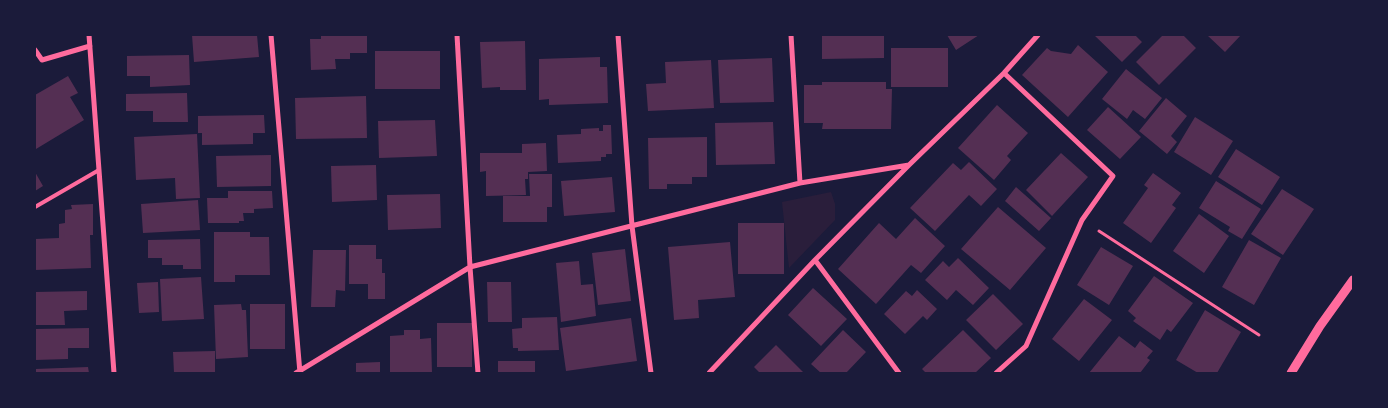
<!DOCTYPE html>
<html>
<head>
<meta charset="utf-8">
<style>
  body { margin:0 }
  #map { position:relative; width:1388px; height:408px; overflow:hidden; background:#1b1b3a; font-family:"Alegreya Sans",sans-serif }
  canvas { display:block }
  .frame { position:absolute; inset:0; border:36px solid #1b1b3a; pointer-events:none }
</style>
</head>
<body>
<div id="map">
<canvas width="1388" height="408"></canvas>
<div class="frame"></div>
</div>
<script>
const context = document.querySelector('canvas').getContext('2d');
context.lineJoin = 'round';
function fill(path, color) { context.fillStyle = color; context.fill(path, 'evenodd'); }
const poly = rows => new Path2D(rows.map(r => 'M' + r).join(''));
function trace(path, color, width, dash) { context.strokeStyle = color; context.lineWidth = width; context.lineCap = dash ? 'butt' : 'round'; context.setLineDash(dash || []); context.stroke(path); }
fill(poly([
  [831,192,835,204,835,220,789,268,782,202]
]), '#2a1e3b');
fill(poly([
  [192,35,257,35,259,57,194,62],
  [321,35,367,35,367,53,350,53,350,59,335,59,336,69,311,70,310,39,321,39],
  [822,35,884,35,884,58,822,59],
  [947,35,979,35,956,50],
  [1094,35,1135,35,1142,42,1122,62],
  [1163,35,1183,35,1196,48,1159,85,1136,62],
  [1207,35,1241,35,1225,52],
  [525,41,526,90,500,90,500,87,482,88,480,42],
  [1078,45,1108,72,1068,117,1022,75,1047,48,1051,51,1071,54],
  [891,48,948,48,948,87,891,87],
  [375,51,440,51,440,89,375,89],
  [189,55,190,85,150,87,150,76,127,76,127,56],
  [600,57,600,67,607,67,608,103,549,105,549,99,539,100,539,59],
  [772,58,774,102,720,103,718,60],
  [711,60,714,108,648,111,646,84,666,83,665,62],
  [1126,69,1162,98,1145,119,1133,110,1127,119,1102,99],
  [68,76,78,93,70,97,84,120,36,149,35,95],
  [822,82,886,82,886,89,892,89,891,129,822,129,823,123,804,123,804,85,822,85],
  [187,93,188,122,153,122,153,111,126,111,126,94],
  [366,96,367,138,296,139,295,98],
  [1166,98,1187,116,1171,136,1177,142,1167,154,1139,131],
  [997,105,1028,133,1007,156,1011,160,994,180,958,148],
  [1108,107,1141,137,1120,159,1087,130],
  [264,115,265,133,253,133,253,144,202,145,202,133,198,133,198,116],
  [1195,117,1233,141,1211,175,1174,152],
  [435,120,437,156,379,158,378,121],
  [773,122,775,164,716,165,715,123],
  [603,125,611,125,612,154,606,154,606,157,601,157,601,161,558,163,557,135,581,134,581,129,599,128,599,131,603,131],
  [197,134,200,198,176,199,175,178,136,180,134,137],
  [707,137,707,177,692,177,692,184,667,184,667,189,649,189,648,138],
  [546,143,547,171,528,172,528,179,525,179,526,195,486,196,486,171,480,172,480,153,522,153,522,144],
  [1236,149,1280,177,1262,205,1218,177],
  [1061,153,1088,177,1052,216,1026,190],
  [271,155,271,186,217,187,216,156],
  [969,162,997,189,981,206,969,195,935,231,910,208,953,163,961,170],
  [376,165,377,200,332,202,331,166],
  [35,172,43,186,35,191],
  [1153,173,1181,193,1172,205,1176,208,1151,243,1123,223,1148,188,1144,185],
  [529,174,552,174,552,207,547,207,547,222,503,222,503,196,530,196],
  [612,177,615,212,564,216,561,181],
  [1216,181,1261,209,1242,239,1228,231,1230,227,1199,208],
  [1016,187,1051,218,1039,231,1005,201],
  [1282,189,1314,209,1283,255,1251,234],
  [228,191,272,191,273,208,254,209,254,213,243,213,244,221,239,221,239,223,208,223,207,198,228,198],
  [440,194,441,228,388,230,387,195],
  [198,200,200,230,143,233,141,204],
  [93,204,93,235,90,235,91,268,35,270,35,239,59,238,59,224,65,223,65,210,72,209,71,205],
  [998,207,1046,248,1010,290,961,249],
  [1199,214,1229,236,1204,273,1173,251],
  [915,218,945,246,921,273,911,265,876,304,838,269,879,223,896,239],
  [738,223,784,223,784,274,738,274],
  [214,232,250,232,250,237,269,237,270,275,235,275,235,282,214,282],
  [200,239,201,269,183,269,183,265,162,265,162,258,148,258,148,240],
  [1249,240,1281,258,1254,305,1222,287],
  [730,242,735,297,698,300,699,318,674,320,668,247],
  [349,245,376,245,376,259,382,259,382,273,385,273,385,299,368,299,368,284,349,284],
  [1101,247,1133,266,1109,305,1077,285],
  [625,249,631,301,598,305,592,253],
  [313,250,346,250,345,291,336,290,335,307,311,307],
  [958,258,989,288,973,305,956,290,947,300,925,280,943,261,949,267],
  [579,261,581,285,593,284,596,316,561,322,556,263],
  [1154,276,1193,303,1171,332,1167,329,1160,340,1133,321,1136,318,1128,311],
  [201,277,204,319,162,321,160,279],
  [158,282,159,312,139,313,137,283],
  [487,282,511,282,512,322,488,322],
  [813,288,847,319,821,346,788,315],
  [917,290,937,309,927,320,923,316,905,334,884,314,906,291,912,296],
  [87,291,87,310,64,311,65,325,35,325,35,292],
  [993,294,1023,324,996,350,966,320],
  [1084,299,1112,320,1079,361,1052,339],
  [241,304,242,310,246,310,248,357,216,359,214,305],
  [250,304,285,304,285,349,250,349],
  [1205,310,1241,332,1217,373,1198,373,1176,360],
  [557,317,559,350,518,351,518,348,513,348,512,329,522,328,522,318],
  [631,318,637,361,566,371,560,328],
  [437,323,472,323,472,367,437,367],
  [89,328,89,348,68,348,68,359,35,360,35,329],
  [404,330,420,330,420,339,431,338,432,373,390,373,390,336,404,335],
  [843,330,866,352,846,373,821,373,811,364],
  [963,330,991,358,975,373,926,373,922,369],
  [1119,336,1135,348,1140,341,1153,351,1147,358,1150,360,1140,373,1089,373],
  [776,345,804,373,760,373,754,367],
  [215,351,215,373,174,373,173,352],
  [498,361,535,361,535,373,498,373],
  [380,362,380,373,356,373,356,363],
  [88,367,89,373,35,373,35,369]
]), '#542f53');
trace(poly([
  [1099,231,1259,335]
]), '#ff6b9d', 3);
trace(poly([
  [35,207,99,170]
]), '#ff6b9d', 4);
trace(poly([
  [89,35,114,373],
  [271,35,300,373],
  [457,35,470,267,478,373],
  [618,35,632,226,651,373],
  [791,35,800,183],
  [35,50,42,60,90,46],
  [815,260,899,373],
  [296,373,470,267,800,183,909,165],
  [709,373,815,260,909,165,1004,73,1038,35],
  [996,373,1026,346,1082,220,1113,176,1004,73]
]), '#ff6b9d', 5);
trace(poly([
  [1291,373,1320,326,1353,280]
]), '#ff6b9d', 9);
</script>
</body>
</html>
